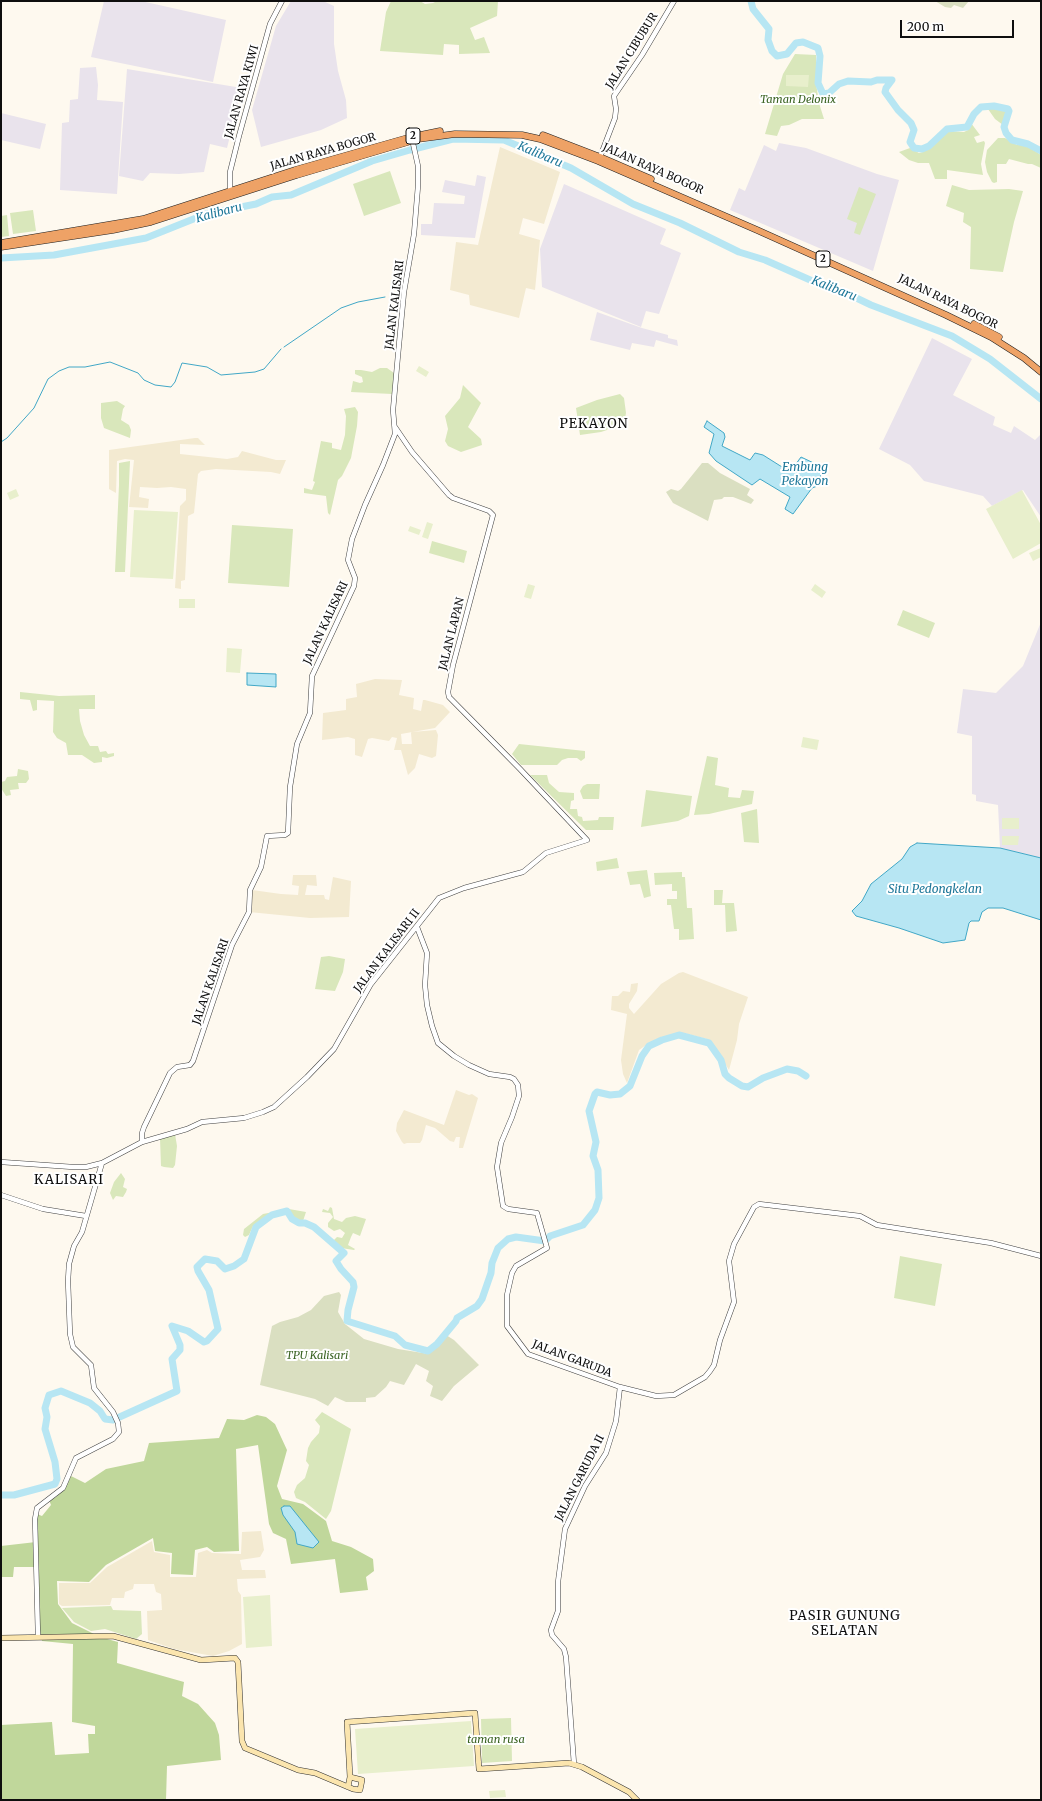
<!DOCTYPE html>
<html>
<head>
<meta charset="utf-8">
<style>
  body { margin:0 }
  #map { position:relative; width:1042px; height:1801px; overflow:hidden; background:#fef9ef; font-family:Merriweather,serif }
  canvas { display:block }
  .frame { position:absolute; inset:0; border:2px solid #0e0e0e; pointer-events:none }
  .scale { position:absolute; left:900px; top:20px; width:114px; height:18px; box-sizing:border-box; border:2px solid #0e0e0e; border-top:0; padding-left:5px; font-size:12px; line-height:14px; white-space:nowrap; color:#0e0e0e; -webkit-text-stroke:3px #fff; paint-order:stroke }
</style>
</head>
<body>
<div id="map">
<canvas width="1042" height="1801"></canvas>
<div class="frame"></div>
<div class="scale">200 m</div>
</div>
<script>
const context = document.querySelector('canvas').getContext('2d');
context.lineJoin = 'round';
function fill(path, color) { context.fillStyle = color; context.fill(path, 'evenodd'); }
const poly = rows => new Path2D(rows.map(r => 'M' + r).join(''));
function trace(path, color, width, dash) { context.strokeStyle = color; context.lineWidth = width; context.lineCap = dash ? 'butt' : 'round'; context.setLineDash(dash || []); context.stroke(path); }
function label(font, color, halo, rows, align = 'center') {
  context.font = font + ' Merriweather,serif'; context.lineWidth = 4; context.setLineDash([]); context.textBaseline = 'middle'; context.strokeStyle = halo; context.fillStyle = color; for (const [text, x, y, turn = 0] of rows) {
    context.save(); context.translate(x, y); context.rotate((+turn || 0) * Math.PI / 180); context.textAlign = isNaN(turn) ? turn : align; if (halo) context.strokeText(text, 0, 0); context.fillText(text, 0, 0); context.restore();
  }
}
fill(poly([
  [104,1,141,1,226,20,213,82,91,57],
  [291,1,323,1,334,6,334,44,338,71,346,100,347,118,321,130,261,147,252,110,276,26],
  [96,67,98,85,97,100,123,102,117,194,60,190,62,123,69,122,70,100,78,99,80,68],
  [127,69,242,88,227,148,210,144,204,172,179,174,150,173,143,181,119,176],
  [1,113,46,124,40,149,1,140],
  [779,143,806,148,877,174,899,180,873,271,730,210,739,188,745,191,764,145,776,151],
  [477,175,486,177,475,238,421,235,421,224,432,224,434,203,464,204,465,196,442,192,445,180,475,186],
  [564,184,666,229,660,244,681,253,659,314,646,311,641,327,542,287,540,249],
  [597,312,642,328,668,335,668,338,677,340,678,346,656,340,654,347,632,343,630,350,590,340],
  [932,338,972,359,953,395,995,417,993,425,1011,433,1014,426,1035,440,1041,434,1041,517,1023,490,992,506,983,496,924,481,910,465,879,449],
  [1041,622,1041,858,1000,848,998,805,976,801,976,795,972,794,972,736,957,733,963,689,996,693,1023,666]
]), '#e9e3ec');
fill(poly([
  [500,147,560,172,544,224,523,218,519,234,540,240,535,290,526,288,519,318,470,305,469,295,450,290,456,242,478,245],
  [195,438,198,438,205,445,180,444,180,454,227,459,238,457,242,451,276,460,286,460,280,474,271,472,216,469,201,471,198,474,194,513,188,516,185,580,181,581,181,589,175,588,180,506,186,500,186,489,171,487,157,488,140,487,139,497,149,499,148,508,129,507,134,460,125,459,117,461,116,493,109,489,109,450],
  [375,679,402,680,399,695,414,698,413,709,421,711,423,700,425,700,443,705,450,712,435,728,401,734,402,744,412,744,411,733,412,732,436,730,438,735,436,756,432,758,419,754,415,768,408,775,401,750,394,750,397,738,392,737,389,741,372,738,368,739,362,757,355,755,355,739,348,737,322,740,323,713,346,710,346,699,357,697,356,684],
  [293,875,316,875,317,886,307,885,305,895,324,895,325,899,329,900,333,877,351,881,349,917,310,918,249,912,252,890,281,894,298,895,299,886,292,885],
  [683,972,748,997,739,1024,737,1040,729,1070,716,1049,707,1039,684,1033,657,1039,649,1043,639,1050,627,1083,623,1074,621,1060,627,1014,611,1010,612,996,618,996,623,991,630,992,631,984,638,983,637,991,629,1004,629,1008,634,1014,661,984,679,973],
  [456,1090,469,1095,472,1094,478,1098,463,1148,459,1148,460,1137,456,1137,454,1142,450,1141,435,1128,426,1125,422,1140,420,1143,407,1143,404,1144,402,1142,396,1131,397,1123,404,1110,444,1125],
  [261,1531,264,1550,260,1557,240,1560,242,1570,265,1570,266,1578,237,1579,238,1591,241,1595,242,1644,229,1651,213,1656,174,1649,148,1640,147,1611,162,1610,161,1594,156,1592,154,1584,134,1584,133,1589,125,1592,124,1598,112,1598,110,1605,62,1606,59,1604,59,1583,90,1583,107,1567,152,1541,154,1552,170,1555,170,1577,196,1577,198,1553,207,1550,212,1553,241,1554,242,1532]
]), '#f3ead1');
fill(poly([
  [391,1,420,1,425,4,433,3,437,1,498,1,497,16,470,28,475,40,484,37,490,53,459,54,459,45,444,44,443,55,380,51,386,12],
  [795,54,816,55,816,83,819,103,824,119,802,119,789,125,781,126,777,136,765,134,783,74],
  [998,107,1006,109,1007,111,1003,125,995,119,988,109,989,107],
  [971,123,980,135,974,137,977,143,984,141,985,143,981,164,983,175,947,170,947,179,935,179,929,163,918,163,909,160,899,152,910,148,919,153,923,152,949,131,964,132,968,130],
  [998,138,1005,138,1017,145,1024,144,1041,155,1041,168,1032,164,1028,164,1009,159,1006,164,997,164,997,182,994,183,992,182,987,172,985,162,987,150],
  [390,171,401,203,364,216,353,184],
  [952,185,969,190,1009,189,1023,191,1014,222,1003,272,970,269,971,227,963,222,964,213,946,206],
  [859,187,876,194,860,235,854,233,857,223,847,219],
  [33,210,36,231,13,234,10,213],
  [7,215,9,236,1,237,1,216],
  [380,368,387,368,394,373,392,394,351,392,353,381,360,383,363,382,362,377,355,374,355,370,361,370,372,372],
  [463,385,481,403,468,427,481,439,482,445,461,452,448,446,445,441,448,429,445,416,460,398],
  [620,394,624,398,626,413,624,424,609,426,607,430,601,432,580,435,576,408,597,400],
  [117,401,125,406,123,409,121,420,129,425,131,430,130,438,104,428,101,418,101,403],
  [355,407,358,412,357,426,351,458,342,476,338,480,330,515,328,513,326,496,304,493,304,488,312,490,315,482,313,481,321,441,332,443,332,448,341,450,345,435,346,416,344,409],
  [130,461,125,572,115,572,119,485,119,463],
  [232,525,293,529,289,587,228,583],
  [432,541,467,551,464,563,429,553],
  [903,610,935,623,929,638,897,625],
  [20,692,59,696,95,695,95,709,79,709,80,721,84,735,90,746,98,746,100,752,106,751,108,754,114,753,114,756,107,758,102,757,102,762,94,763,82,755,68,755,66,743,57,738,53,732,54,701,37,700,37,710,33,711,30,700,20,699],
  [519,744,585,751,585,758,581,761,577,758,568,758,562,760,557,765,521,765,512,754],
  [707,756,718,758,715,785,729,788,728,797,740,798,742,790,754,791,752,804,709,814,694,815],
  [18,769,28,771,29,779,26,783,18,783,19,789,10,790,11,795,6,796,1,788,1,782,5,781,7,777,17,776],
  [530,775,547,775,549,783,559,792,574,793,574,800,571,801,570,809,577,809,578,816,582,817,583,821,598,820,599,817,614,817,613,830,586,830],
  [587,784,600,784,599,799,583,799,580,791,583,786],
  [646,790,692,796,689,816,678,821,641,827],
  [757,809,759,843,744,842,741,813],
  [617,858,619,868,597,871,596,862],
  [647,870,651,896,644,898,640,884,630,885,627,872],
  [682,872,682,877,685,877,687,908,692,908,694,939,679,940,679,929,674,929,671,905,667,905,667,899,677,899,677,891,672,891,672,884,655,885,654,873],
  [714,890,723,890,722,903,734,903,737,931,726,932,725,905,714,905],
  [329,956,345,959,343,972,335,991,315,989,321,957],
  [175,1134,177,1146,175,1165,173,1168,164,1167,161,1166,160,1138],
  [121,1173,125,1179,123,1187,127,1189,126,1192,123,1197,116,1196,113,1200,110,1193,114,1182],
  [330,1207,332,1208,334,1219,342,1222,346,1218,355,1216,366,1219,360,1236,353,1233,351,1237,348,1245,355,1249,354,1250,341,1248,333,1241,337,1237,342,1238,345,1233,340,1229,334,1231,328,1227,328,1223,333,1217,330,1213,322,1212,323,1209,328,1211],
  [289,1209,306,1212,303,1221,294,1220,287,1211,283,1211,268,1215,253,1226,249,1235,245,1237,243,1235,244,1229,263,1214],
  [900,1256,942,1264,935,1306,894,1298],
  [322,1412,351,1429,331,1511,326,1519,305,1502,296,1498,294,1492,297,1485,305,1478,309,1465,306,1461,308,1448,311,1442,319,1433,320,1426,315,1420],
  [111,1606,113,1610,141,1611,142,1634,136,1639,105,1629,91,1631,74,1622,62,1608],
  [511,1718,512,1761,482,1763,481,1719]
]), '#d9e7bb');
fill(poly([
  [257,1415,266,1417,275,1424,287,1450,277,1486,282,1499,303,1504,326,1521,332,1541,351,1547,373,1559,374,1571,366,1577,368,1590,340,1593,335,1559,291,1564,286,1539,273,1533,269,1524,258,1445,236,1449,239,1551,214,1552,207,1547,195,1550,193,1575,171,1574,172,1553,155,1551,153,1538,106,1565,89,1582,57,1581,58,1604,72,1623,100,1637,118,1642,117,1663,184,1682,182,1696,198,1704,215,1723,219,1735,221,1760,167,1766,166,1800,1,1800,1,1725,52,1722,55,1755,89,1753,88,1734,95,1734,95,1726,72,1722,73,1644,42,1641,37,1615,37,1567,14,1567,13,1577,1,1577,1,1546,36,1542,37,1514,42,1516,51,1505,49,1500,56,1497,65,1488,71,1476,85,1483,106,1469,144,1461,149,1443,219,1438,227,1419,244,1420]
]), '#c0d79b');
fill(poly([
  [935,1,969,1,963,8,954,5,951,8,945,7],
  [702,463,708,463,720,473,750,489,747,495,754,500,751,504,733,497,724,497,722,499,714,500,708,521,673,503,666,492,671,489,678,491,681,489],
  [339,1292,341,1295,338,1312,345,1324,364,1339,398,1349,429,1354,446,1335,454,1340,479,1365,454,1386,442,1401,430,1396,433,1386,426,1381,429,1371,416,1364,404,1385,390,1381,386,1387,375,1397,366,1398,366,1402,346,1402,335,1397,328,1406,315,1399,260,1385,272,1326,280,1322,298,1317,311,1310,324,1296]
]), '#dadfc1');
fill(poly([
  [786,75,809,75,808,87,786,86],
  [419,366,429,372,426,377,416,371],
  [16,489,19,496,10,500,7,493],
  [1022,490,1041,525,1041,543,1013,559,986,509],
  [134,510,178,512,173,579,130,577],
  [427,522,433,524,428,539,422,537],
  [410,526,421,530,419,535,408,531],
  [1041,548,1041,557,1033,561,1029,553],
  [528,584,535,586,531,599,524,597],
  [815,584,826,592,822,598,811,590],
  [179,599,195,599,195,608,179,608],
  [227,648,242,649,240,673,226,672],
  [803,737,819,740,817,750,801,747],
  [1002,818,1019,818,1019,829,1002,829],
  [1002,836,1019,836,1018,845,1002,845],
  [270,1595,272,1646,246,1648,243,1597],
  [471,1721,474,1766,358,1774,355,1729],
  [505,1790,506,1797,490,1798,489,1791]
]), '#e8efcc');
const water = poly([
  [707,421,724,433,725,437,722,446,750,460,755,453,763,455,790,472,801,457,820,466,821,470,820,485,812,488,793,514,785,509,790,497,760,479,752,485,716,461,709,453,714,434,704,427,707,421],
  [247,673,276,674,276,687,247,685,247,673],
  [917,843,1000,848,1041,858,1041,920,1003,908,988,908,982,912,979,921,971,921,969,923,965,940,943,943,899,928,856,916,852,911,862,901,871,884,902,859,910,847,917,843],
  [284,1506,290,1506,319,1542,313,1548,297,1544,295,1532,283,1515,281,1508,284,1506]
]);
fill(water, '#b7e6f3');
trace(water, '#41a7c6', 1);
trace(poly([
  [284,347,341,308,358,302,385,297],
  [1,442,7,438,34,408,48,379,59,371,69,367,85,367,110,362,138,373,144,380,155,385,171,387,175,382,182,363,207,367,221,375,255,372,264,369,281,349]
]), '#41a7c6', 1);
trace(poly([
  [751,1,753,9,769,29,768,40,772,51,777,56,787,54,796,43,803,42,818,48,820,56,818,83,823,94,829,93,839,84,848,81,871,82,877,80,892,80,886,88,885,92,898,110,911,123,914,130,910,142,914,148,922,149,929,146,947,129,967,127,974,114,981,107,994,106,1008,109,1009,111,1004,127,1006,133,1012,140,1028,144,1041,151],
  [1,258,54,255,146,238,206,214,256,204,272,197,291,195,372,161,410,150,453,139,504,140,571,168,633,204,680,223,739,252,765,260,826,287,848,294,871,305,952,336,990,359,1041,399],
  [1,1495,14,1495,55,1484,57,1479,55,1462,45,1429,47,1417,45,1408,49,1395,61,1391,90,1403,100,1411,105,1419,113,1420,177,1391,172,1359,180,1350,180,1345,172,1326,188,1331,204,1342,207,1341,218,1329,209,1290,198,1271,197,1267,205,1259,217,1261,225,1269,234,1266,244,1259,256,1227,272,1215,287,1211,292,1219,299,1223,305,1223,314,1227,344,1253,336,1261,341,1269,353,1282,354,1287,348,1310,347,1321,395,1336,405,1345,428,1351,437,1344,456,1321,457,1318,477,1306,482,1299,491,1273,492,1263,498,1248,508,1239,516,1237,545,1241,550,1236,583,1225,595,1210,599,1198,598,1170,593,1156,596,1142,589,1111,595,1094,597,1092,610,1095,620,1094,630,1086,642,1056,649,1046,662,1040,679,1035,709,1043,721,1060,725,1074,729,1078,742,1086,748,1087,763,1078,787,1069,798,1071,806,1076]
]), '#b7e6f3', 7);
const tertiary = poly([
  [600,157,615,118,616,109,614,96,642,55,674,1],
  [230,193,230,172,239,136,270,24,282,1],
  [417,927,427,953,425,985,427,1005,432,1026,438,1043,454,1056,469,1065,489,1074,510,1077,514,1079,518,1085,519,1096,512,1117,501,1143,497,1167,503,1206,508,1209,537,1213,547,1248,516,1266,512,1273,507,1295,507,1326,528,1354,620,1387,656,1396,674,1395,705,1377,710,1371,714,1365,720,1340,734,1302,729,1261,734,1244,754,1207,759,1204,860,1216,877,1225,991,1243,1041,1256],
  [142,1142,142,1133,144,1127,170,1073,177,1067,190,1065,193,1061,232,945,249,912,250,890,261,867,267,836,285,835,288,833,290,787,297,744,310,713,312,676,354,586,355,578,348,560,352,539,365,505,383,465,395,434,393,410,398,355,404,292,414,234,418,186,418,166,412,139],
  [1,1162,73,1167,86,1167,102,1163],
  [1,1195,43,1209,86,1216],
  [38,1637,35,1519,37,1508,63,1488,76,1458,113,1439,119,1432,118,1423,113,1412,94,1388,91,1365,73,1347,70,1334,68,1281,69,1264,74,1246,82,1232,102,1163,142,1142,187,1129,202,1122,244,1118,263,1112,274,1107,307,1077,334,1049,371,984,439,898,464,888,523,872,546,853,587,840,520,769,449,697,448,692,453,665,493,515,489,511,453,498,449,495,412,452,395,427],
  [574,1764,566,1657,564,1649,552,1635,551,1630,558,1611,558,1582,565,1529,585,1486,606,1453,616,1421,620,1387]
]);
const secondary = poly([
  [1,1638,113,1636,201,1660,235,1658,238,1662,242,1741,245,1748,298,1770,315,1773,353,1789,360,1790,362,1780,350,1777],
  [348,1787,350,1777,347,1722,475,1713,479,1769,569,1763,582,1767,629,1792,637,1800]
]);
const trunk = poly([
  [543,135,600,157,651,179],
  [1,243,143,219,295,170,411,137,440,131],
  [1,247,113,230,151,222,297,175,418,139,455,134,522,135,540,139,598,161,757,230,946,315,991,337,1024,358,1041,372],
  [974,324,999,337]
]);
trace(tertiary, '#414141', 5.5);
trace(secondary, '#303030', 6);
trace(trunk, '#1f1f1f', 7);
trace(tertiary, '#fff', 4.5);
trace(secondary, '#fbe5ae', 5);
trace(trunk, '#eea266', 6);
for (const [x, y, w] of [
  [413,136,14],
  [823,259,14]
]) { const box = new Path2D(); box.roundRect(x - w / 2, y - 8, w, 16, 3); context.fillStyle = '#fff'; context.fill(box); trace(box, '#0e0e0e', 1); }
label('bold 10px', '#0e0e0e', null, [
  ["2",413,136],
  ["2",823,259]
]);
label('11px', '#0e0e0e', '#fff', [
  ["JALAN CIBUBUR",632,51,-58],
  ["JALAN RAYA KIWI",242,92,-74],
  ["JALAN RAYA BOGOR",323,152,-16],
  ["JALAN RAYA BOGOR",653,169,24],
  ["JALAN RAYA BOGOR",948,302,26],
  ["JALAN KALISARI",395,305,-83],
  ["JALAN KALISARI",326,623,-65],
  ["JALAN LAPAN",452,634,-76],
  ["JALAN KALISARI II",387,951,-53],
  ["JALAN KALISARI",211,982,-71],
  ["JALAN GARUDA",572,1359,21],
  ["JALAN GARUDA II",580,1478,-63]
]);
label('italic 11px', '#396221', '#fff', [
  ["Taman Delonix",798,100],
  ["TPU Kalisari",317,1356],
  ["taman rusa",496,1740]
]);
label('italic 12px', '#1d7799', '#fff', [
  ["Kalibaru",540,155,23],
  ["Kalibaru",219,213,-15],
  ["Kalibaru",834,289,22],
  ["Embung",805,468],
  ["Pekayon",805,482],
  ["Situ Pedongkelan",935,890]
]);
context.letterSpacing = '1px';
label('13px', '#0e0e0e', '#fff', [
  ["PEKAYON",594,424],
  ["KALISARI",69,1180],
  ["PASIR GUNUNG",845,1616],
  ["SELATAN",845,1631]
]);
context.letterSpacing = '0px';
</script>
</body>
</html>
